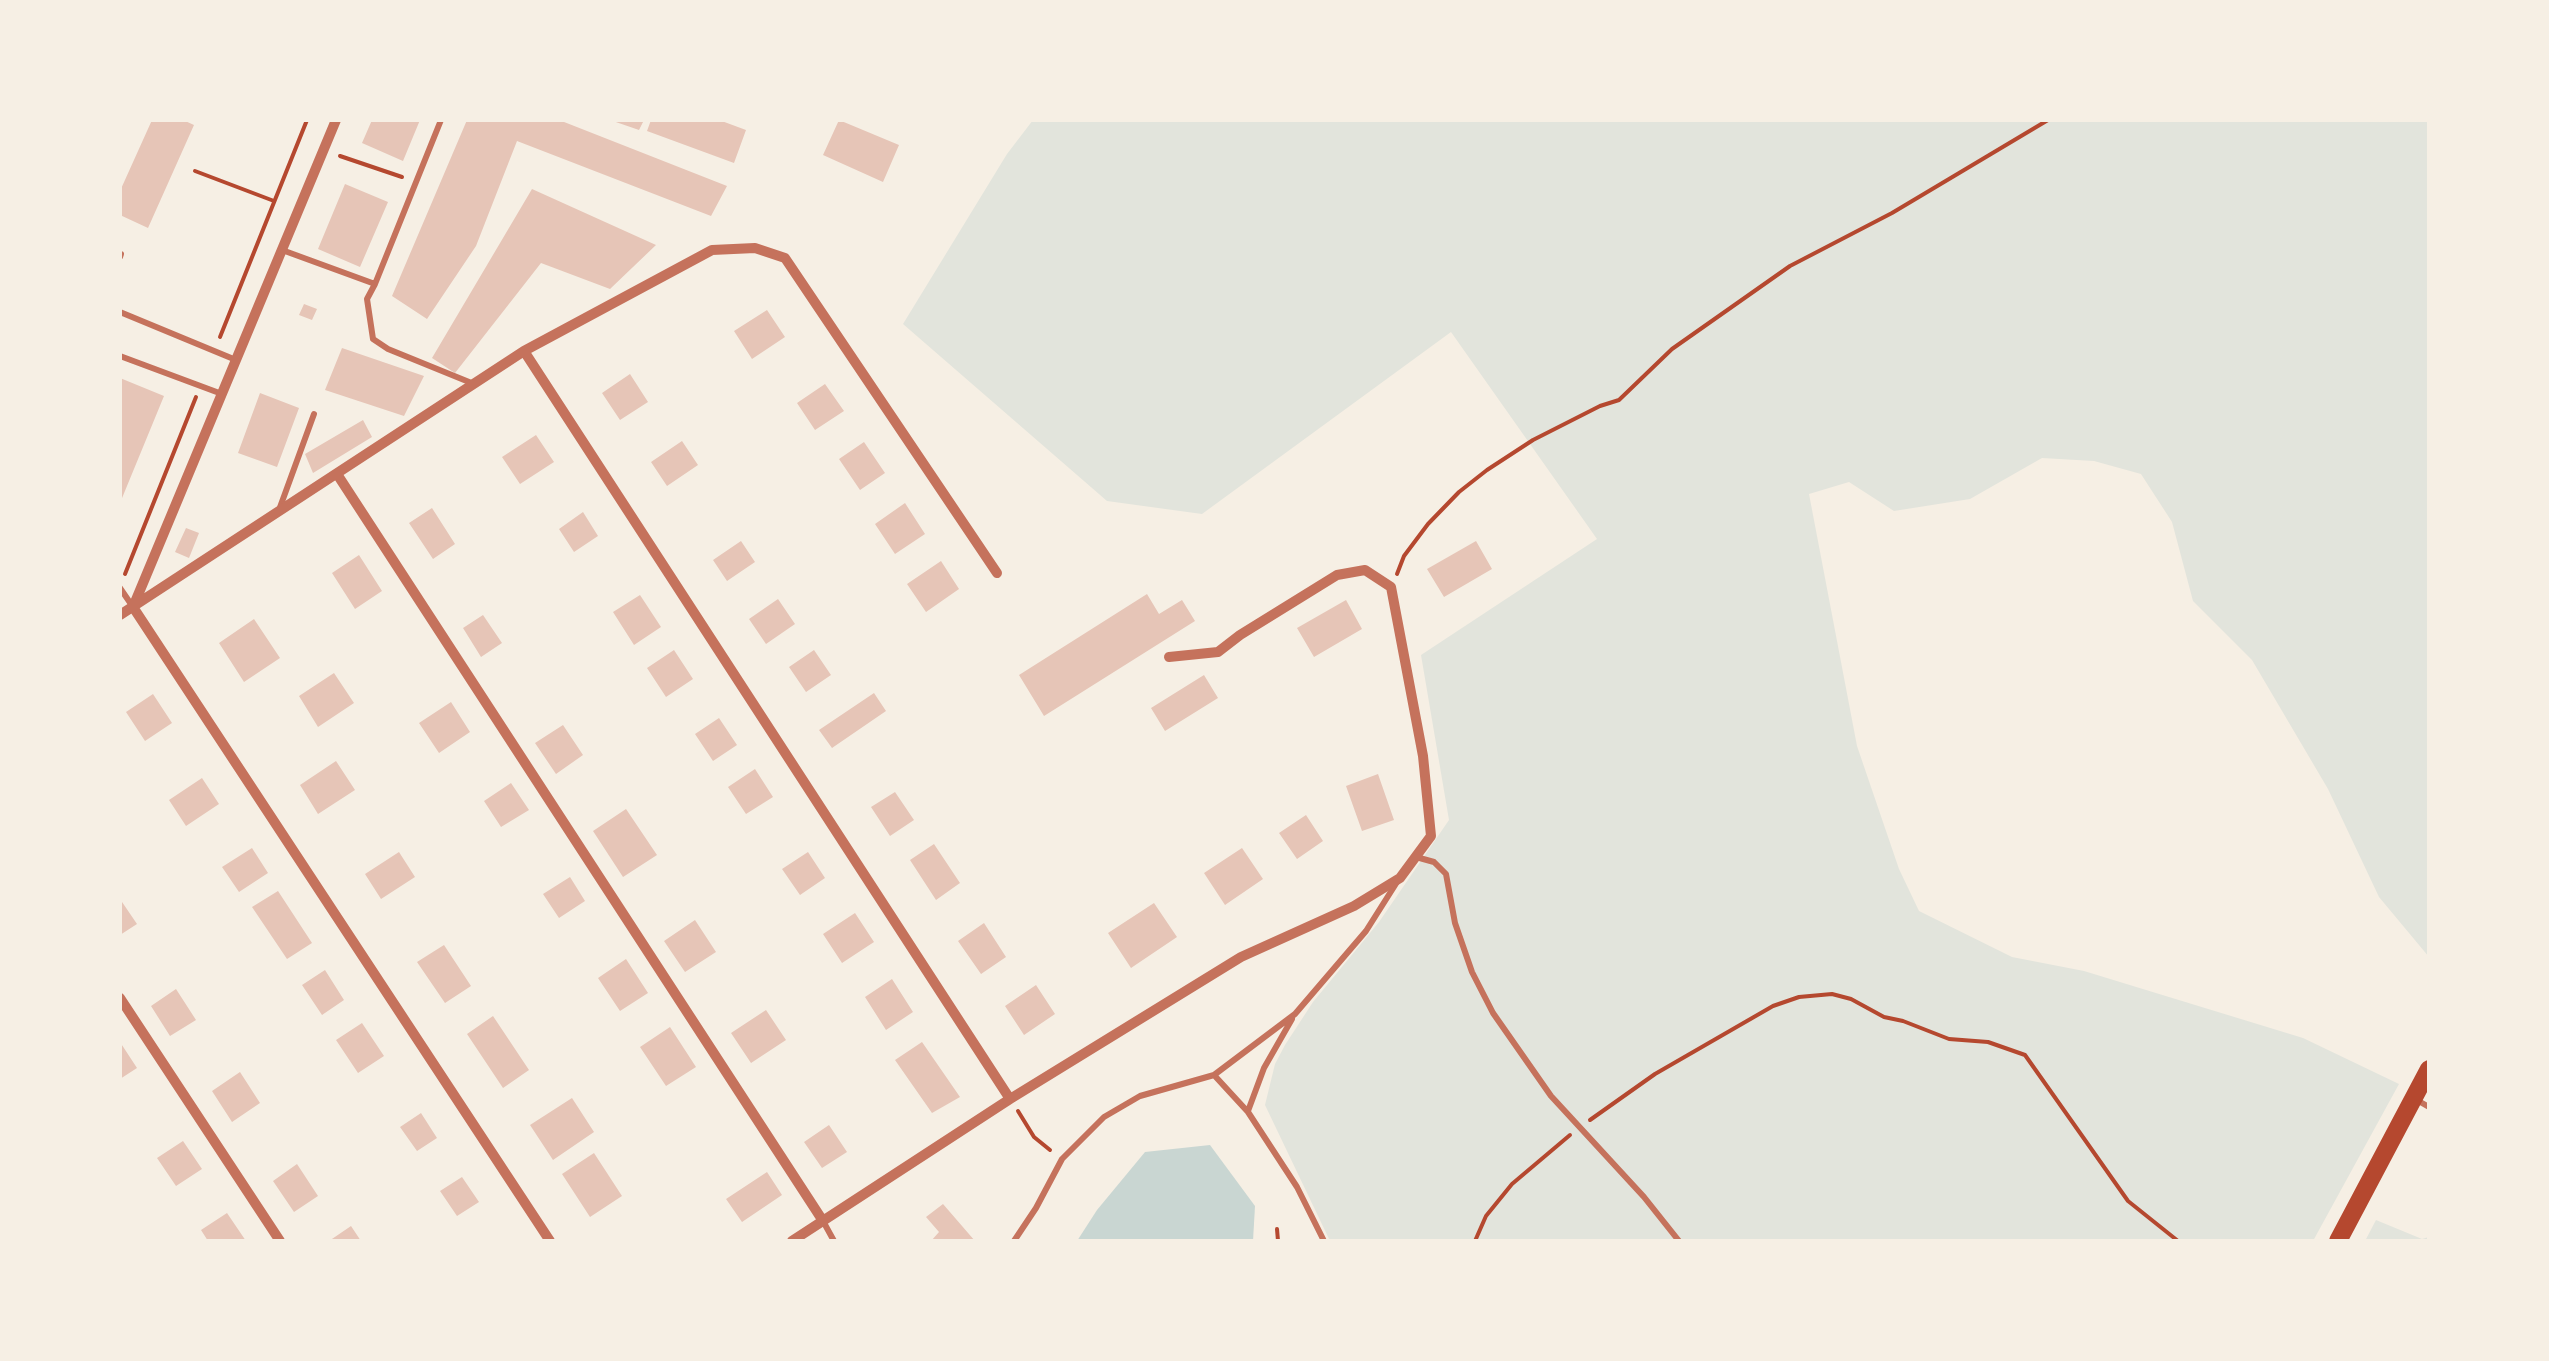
<!DOCTYPE html>
<html>
<head>
<meta charset="utf-8">
<style>
  body { margin:0 }
  #map { position:relative; width:2549px; height:1361px; overflow:hidden; background:#f6efe4; font-family:"Exo 2",sans-serif }
  canvas { display:block }
  .frame { position:absolute; inset:0; border:122px solid #f6efe4; pointer-events:none }
</style>
</head>
<body>
<div id="map">
<canvas width="2549" height="1361"></canvas>
<div class="frame"></div>
</div>
<script>
const context = document.querySelector('canvas').getContext('2d');
context.lineJoin = 'round';
function fill(path, color) { context.fillStyle = color; context.fill(path, 'evenodd'); }
const poly = rows => new Path2D(rows.map(r => 'M' + r).join(''));
function trace(path, color, width, dash) { context.strokeStyle = color; context.lineWidth = width; context.lineCap = dash ? 'butt' : 'round'; context.setLineDash(dash || []); context.stroke(path); }
fill(poly([
  [1033,120,2429,120,2429,957,2379,897,2328,789,2252,660,2193,601,2172,522,2141,474,2094,461,2042,458,1970,499,1894,511,1849,482,1809,494,1857,746,1899,869,1919,911,2012,957,2084,971,2303,1038,2399,1084,2313,1241,1330,1241,1265,1105,1275,1064,1285,1045,1313,1002,1379,922,1449,820,1421,655,1597,539,1451,332,1202,514,1107,501,903,324,1007,154],
  [2376,1220,2422,1239,2429,1237,2429,1241,2365,1241]
]), '#e2e4dc');
fill(poly([
  [1210,1145,1255,1206,1253,1241,1077,1241,1097,1210,1145,1152]
]), '#c9d6d2');
fill(poly([
  [152,120,183,120,194,125,148,228,120,215,120,191],
  [372,120,420,120,403,161,362,143],
  [467,120,559,120,727,186,711,216,517,141,476,246,427,319,392,296],
  [610,120,644,120,639,130],
  [651,120,719,120,746,130,734,163,647,131],
  [839,120,899,145,883,182,823,155],
  [345,184,388,202,360,267,318,249],
  [532,189,656,245,610,289,541,263,455,373,432,358],
  [304,304,317,309,312,320,299,315],
  [767,310,785,337,752,359,734,331],
  [342,348,424,376,404,416,325,390],
  [630,374,648,402,620,420,602,393],
  [120,378,164,396,120,503],
  [825,384,844,411,815,430,797,403],
  [260,393,299,408,277,467,238,453],
  [363,420,372,437,313,473,305,454],
  [536,435,554,462,520,484,502,457],
  [682,441,698,465,667,486,651,462],
  [864,442,885,473,860,490,839,459],
  [905,503,925,534,895,554,875,524],
  [432,508,455,544,433,559,409,523],
  [583,512,598,536,574,552,559,529],
  [186,528,199,533,189,558,175,552],
  [741,541,755,562,727,581,713,560],
  [1476,541,1492,569,1444,597,1427,569],
  [359,555,382,591,355,609,332,573],
  [941,561,959,589,926,612,907,584],
  [1147,594,1159,614,1182,600,1195,621,1044,716,1019,675],
  [640,595,661,627,634,645,613,612],
  [778,599,795,624,766,644,749,619],
  [1346,600,1362,629,1314,657,1297,628],
  [483,615,502,643,481,657,463,628],
  [254,619,280,658,244,682,219,643],
  [674,650,693,679,666,697,647,668],
  [814,650,831,675,806,692,789,667],
  [334,673,354,703,318,727,299,696],
  [1204,675,1218,698,1165,731,1151,708],
  [874,693,886,711,832,748,819,730],
  [153,694,172,723,145,741,126,712],
  [451,702,470,732,439,753,419,723],
  [719,718,737,745,713,761,695,734],
  [563,725,583,755,556,774,535,743],
  [336,761,355,790,318,814,300,785],
  [755,769,773,797,746,814,728,787],
  [1378,774,1394,820,1362,831,1346,786],
  [202,778,219,804,186,826,169,800],
  [511,783,529,810,501,827,484,801],
  [895,792,914,820,890,836,871,807],
  [626,809,657,855,623,877,593,831],
  [1306,815,1323,841,1297,859,1279,833],
  [934,844,960,883,936,900,910,860],
  [252,848,268,873,239,892,222,867],
  [1242,848,1263,879,1225,905,1204,873],
  [399,852,415,877,381,899,365,874],
  [808,852,825,878,800,895,782,869],
  [570,877,585,901,559,918,543,894],
  [278,891,312,943,287,959,252,907],
  [120,899,137,924,120,935],
  [1154,903,1177,937,1131,968,1108,933],
  [855,913,874,942,842,963,823,934],
  [695,920,716,952,685,972,664,941],
  [984,923,1006,957,981,974,958,941],
  [444,945,471,986,445,1003,417,962],
  [626,959,648,993,620,1011,598,978],
  [325,970,344,1000,322,1015,302,985],
  [892,979,913,1012,886,1030,865,997],
  [1036,985,1055,1014,1024,1035,1005,1006],
  [176,989,196,1020,170,1036,151,1006],
  [766,1010,786,1040,751,1063,731,1033],
  [493,1016,529,1070,503,1088,467,1034],
  [362,1023,384,1056,358,1073,336,1040],
  [670,1027,696,1067,666,1086,640,1047],
  [120,1042,137,1068,120,1079],
  [922,1042,960,1097,932,1113,895,1060],
  [240,1072,260,1103,232,1122,212,1091],
  [572,1098,594,1132,553,1160,530,1125],
  [421,1113,437,1138,417,1151,400,1127],
  [829,1125,847,1152,822,1168,804,1142],
  [183,1141,202,1169,176,1186,157,1158],
  [594,1153,622,1196,590,1217,562,1174],
  [297,1164,318,1196,294,1212,273,1181],
  [767,1172,782,1195,742,1222,726,1199],
  [462,1177,479,1202,457,1216,440,1191],
  [943,1204,975,1241,931,1241,939,1232,926,1217],
  [227,1213,246,1241,208,1241,201,1230],
  [351,1226,361,1241,329,1241]
]), '#e6c5b7');
trace(poly([
  [340,156,402,177],
  [195,171,274,201],
  [220,337,307,120],
  [125,574,196,397],
  [1397,574,1404,556,1428,524,1459,492,1487,470,1533,440,1600,406,1619,400,1672,349,1790,266,1892,213,2048,120],
  [1018,1111,1034,1137,1050,1150],
  [1590,1120,1655,1074,1773,1006,1799,997,1832,994,1851,999,1884,1017,1903,1021,1949,1039,1988,1042,2025,1055,2128,1201,2178,1241],
  [1277,1229,1278,1241],
  [1475,1241,1486,1216,1512,1184,1570,1135]
]), '#b5482f', 4);
trace(poly([
  [282,250,375,284,441,120],
  [120,257,121,254],
  [375,284,367,299,373,339,388,349,474,384],
  [120,312,236,360],
  [120,356,222,394],
  [279,510,314,414],
  [120,588,133,607],
  [1416,857,1434,862,1446,874,1455,923,1472,972,1493,1013,1551,1096,1644,1197,1679,1241],
  [1214,1075,1295,1014,1366,931,1397,882],
  [2415,1099,2429,1107],
  [1248,1111,1264,1068,1292,1019],
  [823,1221,834,1241],
  [1014,1241,1036,1208,1062,1159,1104,1117,1140,1096,1214,1075,1248,1112,1297,1187,1324,1241]
]), '#c5725c', 6);
trace(poly([
  [336,120,133,607,550,1241],
  [524,351,1010,1099],
  [337,474,823,1221],
  [120,615,524,351,712,250,755,248,785,258,997,573],
  [120,998,280,1241],
  [792,1241,1010,1099,1241,957,1354,906,1400,878,1431,836,1423,756,1391,587,1365,570,1337,575,1240,635,1218,652,1169,657]
]), '#c5725c', 10);
trace(poly([
  [2338,1241,2429,1069]
]), '#b5482f', 18);
</script>
</body>
</html>
